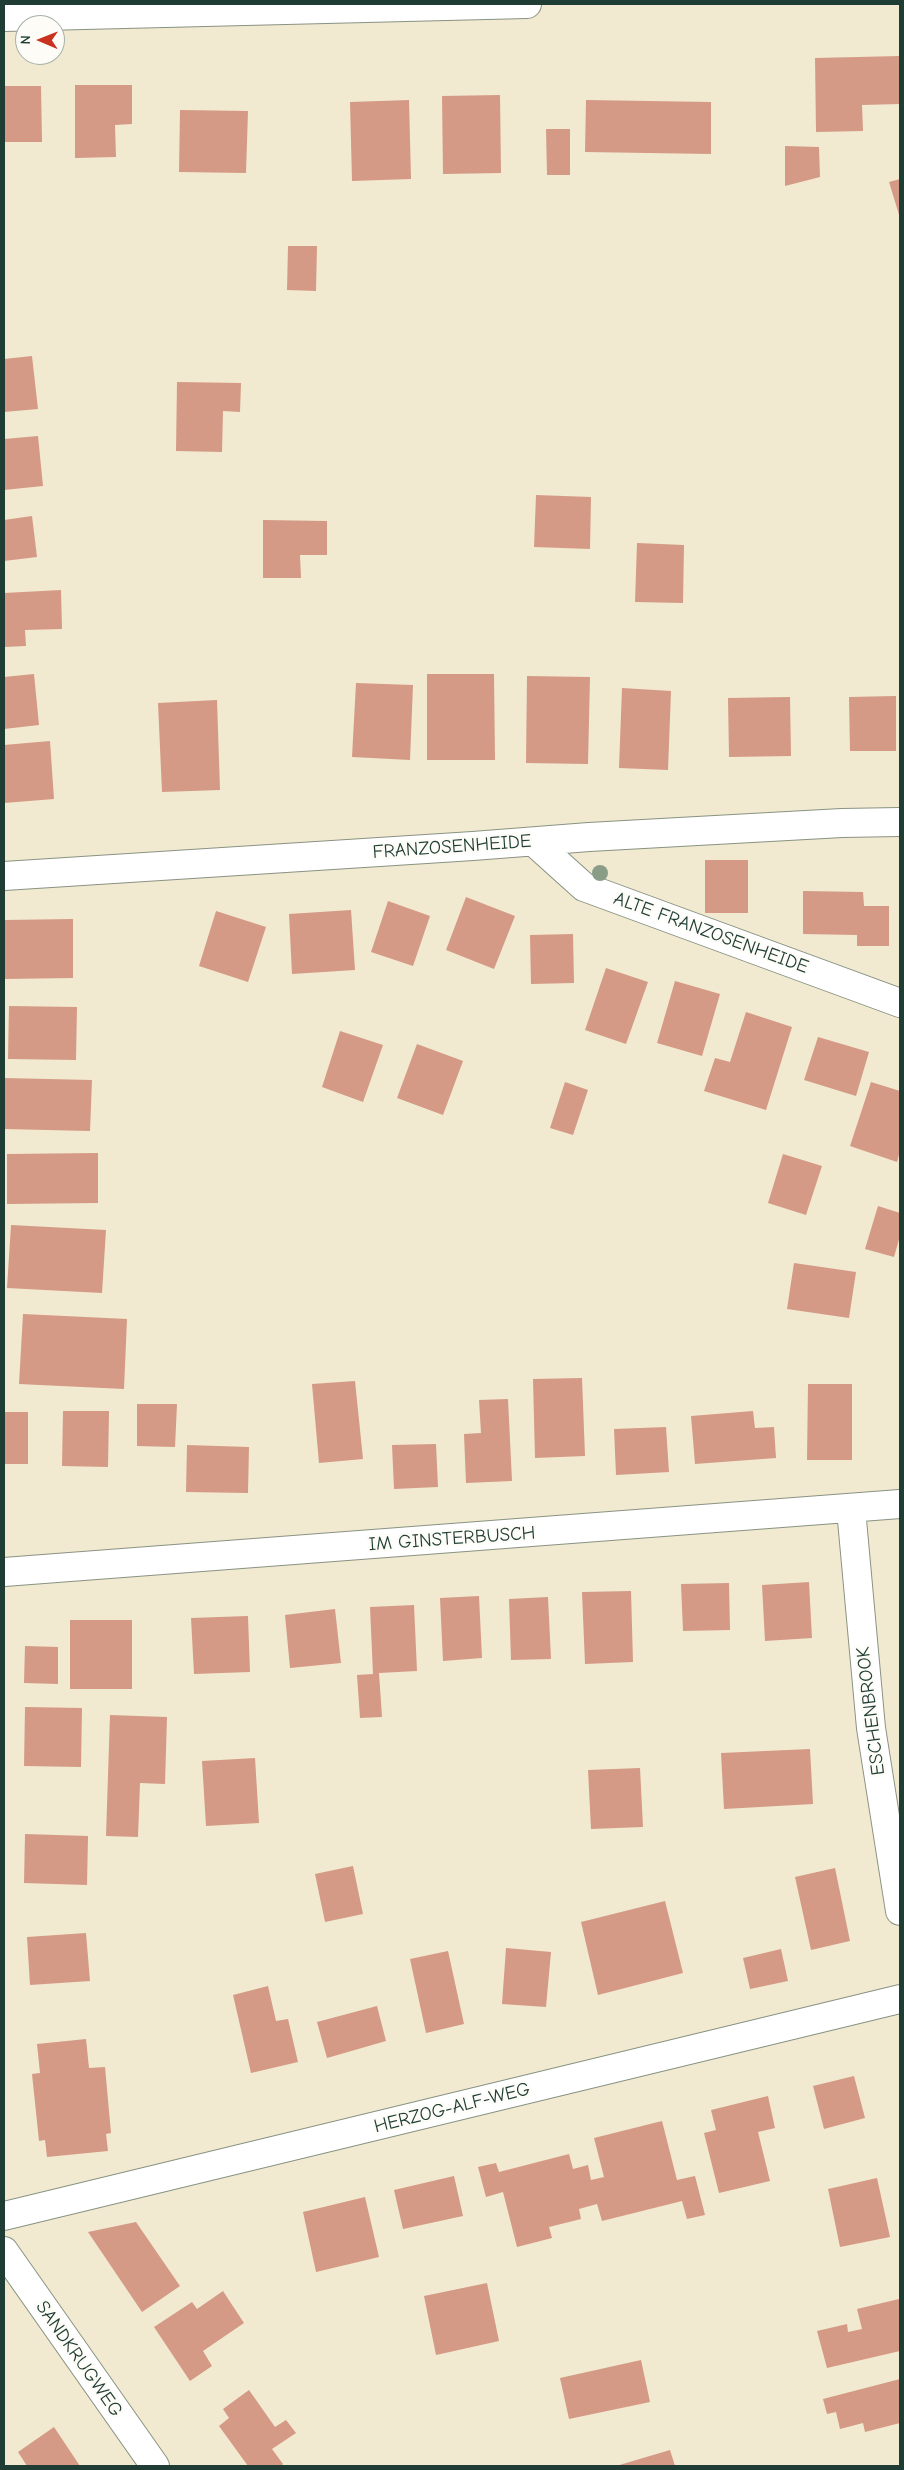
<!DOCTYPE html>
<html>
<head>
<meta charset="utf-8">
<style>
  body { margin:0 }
  #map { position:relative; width:904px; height:2470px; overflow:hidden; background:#f2e9d1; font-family:"Comic Neue",sans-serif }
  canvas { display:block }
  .frame { position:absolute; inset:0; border:5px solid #1f3d34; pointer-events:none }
  .north { position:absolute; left:15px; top:15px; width:50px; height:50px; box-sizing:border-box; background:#fdfcf7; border:1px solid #a4b0a9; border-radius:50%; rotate:271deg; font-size:14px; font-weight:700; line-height:20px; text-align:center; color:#1f3d34 }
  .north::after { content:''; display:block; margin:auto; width:18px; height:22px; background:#c8321e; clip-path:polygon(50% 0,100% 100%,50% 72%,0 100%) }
</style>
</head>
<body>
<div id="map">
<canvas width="904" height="2470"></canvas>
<div class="frame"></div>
<div class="north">N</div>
</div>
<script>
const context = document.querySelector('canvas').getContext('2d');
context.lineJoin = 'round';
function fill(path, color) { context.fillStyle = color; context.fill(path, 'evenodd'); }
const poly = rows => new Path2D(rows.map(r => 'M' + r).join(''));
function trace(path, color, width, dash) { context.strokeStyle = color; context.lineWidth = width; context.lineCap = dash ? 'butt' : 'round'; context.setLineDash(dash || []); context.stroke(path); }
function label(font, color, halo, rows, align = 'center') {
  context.font = font + ' "Comic Neue",sans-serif'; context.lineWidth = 5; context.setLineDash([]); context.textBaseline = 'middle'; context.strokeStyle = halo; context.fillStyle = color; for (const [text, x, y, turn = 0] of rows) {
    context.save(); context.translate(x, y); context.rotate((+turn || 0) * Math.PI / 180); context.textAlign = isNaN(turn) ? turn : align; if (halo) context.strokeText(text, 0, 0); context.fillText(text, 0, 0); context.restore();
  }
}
fill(poly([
  [900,56,900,104,862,105,863,131,816,132,815,58],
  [75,85,132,85,132,124,115,125,116,157,75,158],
  [4,86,41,86,42,142,4,142],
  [500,95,501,173,443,174,442,96],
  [409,100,411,179,352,181,350,102],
  [586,100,711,102,711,154,585,152],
  [180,110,248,111,246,173,179,172],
  [546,129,570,129,570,175,547,175],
  [785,146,819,147,820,177,785,186],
  [900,179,900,218,889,182],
  [288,246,317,246,316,291,287,290],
  [32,356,38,409,4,412,4,359],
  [177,382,241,383,240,412,223,411,222,452,176,451],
  [38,436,43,486,4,490,4,439],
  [536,495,591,497,590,549,534,547],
  [32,516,37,557,4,561,4,520],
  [263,520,327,521,327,555,300,555,301,578,263,578],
  [637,543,684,545,683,603,635,602],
  [61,590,62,629,25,630,26,646,4,647,4,593],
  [34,674,39,725,4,729,4,677],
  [427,674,494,674,495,760,427,760],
  [527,676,590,677,588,764,526,763],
  [356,683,413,685,410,760,352,757],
  [622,688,671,691,668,770,619,768],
  [896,696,896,751,850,751,849,697],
  [790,697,791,756,729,757,728,698],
  [217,700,220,790,162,792,158,703],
  [50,741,54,799,4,803,4,745],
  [705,860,748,860,748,913,705,913],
  [803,891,863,892,864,906,889,906,889,946,857,946,857,935,803,934],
  [466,897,515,916,494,969,446,950],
  [388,901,430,916,413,966,371,952],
  [351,910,355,970,292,974,289,914],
  [216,911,266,927,248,982,199,966],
  [73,919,73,978,4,979,4,920],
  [573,934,574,983,531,984,530,935],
  [606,968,648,982,626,1044,585,1030],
  [675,981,720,994,702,1056,657,1043],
  [9,1006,77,1007,76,1060,8,1059],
  [746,1012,792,1027,766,1110,704,1091,715,1058,730,1062],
  [340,1031,383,1045,363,1102,322,1087],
  [818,1037,869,1052,856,1096,804,1080],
  [417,1044,463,1061,443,1115,397,1098],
  [4,1078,92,1080,90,1131,4,1129],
  [565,1082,588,1090,573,1135,550,1128],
  [871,1082,900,1091,900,1151,897,1162,850,1146],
  [98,1153,98,1203,7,1204,7,1154],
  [783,1154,822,1166,806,1215,768,1203],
  [878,1206,900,1213,900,1236,894,1257,865,1249],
  [11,1225,106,1230,102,1293,7,1288],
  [794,1263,856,1272,849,1318,787,1309],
  [23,1314,127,1319,124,1389,19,1384],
  [582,1378,585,1456,535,1458,533,1379],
  [355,1381,363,1459,319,1463,312,1384],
  [808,1384,852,1384,852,1460,807,1460],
  [508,1399,512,1481,466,1483,464,1434,481,1433,479,1400],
  [137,1404,177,1404,175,1447,137,1446],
  [63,1411,109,1411,108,1467,62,1466],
  [753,1411,755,1428,774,1427,776,1458,695,1464,691,1416],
  [4,1412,28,1412,28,1464,4,1464],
  [666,1427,669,1472,616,1475,614,1429],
  [436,1444,438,1487,394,1489,392,1445],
  [187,1445,249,1447,248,1493,186,1492],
  [809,1582,812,1638,765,1641,762,1585],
  [729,1583,730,1630,683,1631,681,1584],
  [631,1591,633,1662,585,1664,582,1592],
  [479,1596,482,1658,443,1661,440,1598],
  [548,1597,551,1659,511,1660,509,1599],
  [414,1605,417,1671,379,1673,382,1717,360,1718,357,1675,373,1674,370,1607],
  [335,1609,341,1663,290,1668,285,1615],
  [248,1616,250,1672,194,1674,191,1618],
  [70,1620,132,1620,132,1689,70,1689],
  [25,1646,58,1647,58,1684,24,1683],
  [25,1707,82,1708,81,1767,24,1766],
  [110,1715,167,1717,165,1784,140,1783,138,1837,106,1836],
  [810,1749,813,1804,724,1809,721,1753],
  [255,1758,259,1823,206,1826,202,1761],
  [640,1768,643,1827,591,1829,588,1770],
  [25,1834,88,1836,87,1885,24,1883],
  [353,1866,363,1914,325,1922,315,1874],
  [835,1868,850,1941,811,1950,795,1877],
  [665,1901,683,1973,598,1995,581,1922],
  [86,1933,90,1981,30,1985,27,1937],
  [506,1948,551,1952,546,2007,502,2004],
  [781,1949,788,1981,750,1989,743,1958],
  [448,1951,464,2024,426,2033,410,1959],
  [268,1986,276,2021,288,2019,298,2062,251,2073,233,1995],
  [377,2006,386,2041,327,2058,317,2022],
  [86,2039,89,2068,105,2067,111,2133,106,2134,108,2151,47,2157,45,2140,39,2141,32,2074,40,2073,37,2044],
  [854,2076,865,2118,824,2129,813,2086],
  [768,2096,775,2128,758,2132,770,2181,719,2193,704,2133,716,2130,711,2110],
  [662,2121,677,2180,695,2176,705,2215,687,2219,682,2201,602,2221,597,2204,579,2209,581,2219,549,2227,552,2238,517,2247,503,2192,486,2197,478,2167,496,2163,499,2172,569,2154,573,2169,588,2165,591,2180,604,2177,594,2138],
  [454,2176,463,2216,403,2229,394,2190],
  [877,2178,890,2237,840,2247,828,2189],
  [365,2197,379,2257,316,2272,303,2212],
  [136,2222,180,2286,142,2312,88,2232],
  [487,2283,499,2341,436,2355,424,2296],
  [223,2291,244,2323,203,2351,212,2366,190,2381,154,2327,192,2302,197,2309],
  [899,2299,900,2351,827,2368,817,2331,847,2324,848,2332,862,2329,857,2309],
  [641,2360,650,2402,569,2419,560,2378],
  [900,2379,900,2423,865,2432,863,2423,840,2429,836,2412,827,2414,823,2399],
  [249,2390,275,2427,286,2420,296,2433,272,2449,283,2464,281,2466,248,2466,219,2426,229,2418,223,2409],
  [54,2427,80,2466,27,2466,18,2452],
  [670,2450,675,2466,616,2466]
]), '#d49a85');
const minor = poly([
  [4,17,527,4],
  [534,842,584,887,900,1003],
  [4,876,473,846,589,837,842,823,900,822],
  [851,1509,871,1728,900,1911],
  [4,1572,900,1504],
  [4,2216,900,1999],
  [4,2251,155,2466]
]);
trace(minor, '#889382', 30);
trace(minor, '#fff', 28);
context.fillStyle = '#8a9e87';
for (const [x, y] of [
  [600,873]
]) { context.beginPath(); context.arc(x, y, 8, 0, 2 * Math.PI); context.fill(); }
label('19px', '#1f3d34', '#fdfcf7', [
  ["FRANZOSENHEIDE",452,847,-4],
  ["ALTE FRANZOSENHEIDE",711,933,20],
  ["IM GINSTERBUSCH",452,1539,-4],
  ["ESCHENBROOK",871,1711,-97],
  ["HERZOG-ALF-WEG",452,2108,-14],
  ["SANDKRUGWEG",79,2359,55]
]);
</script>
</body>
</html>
